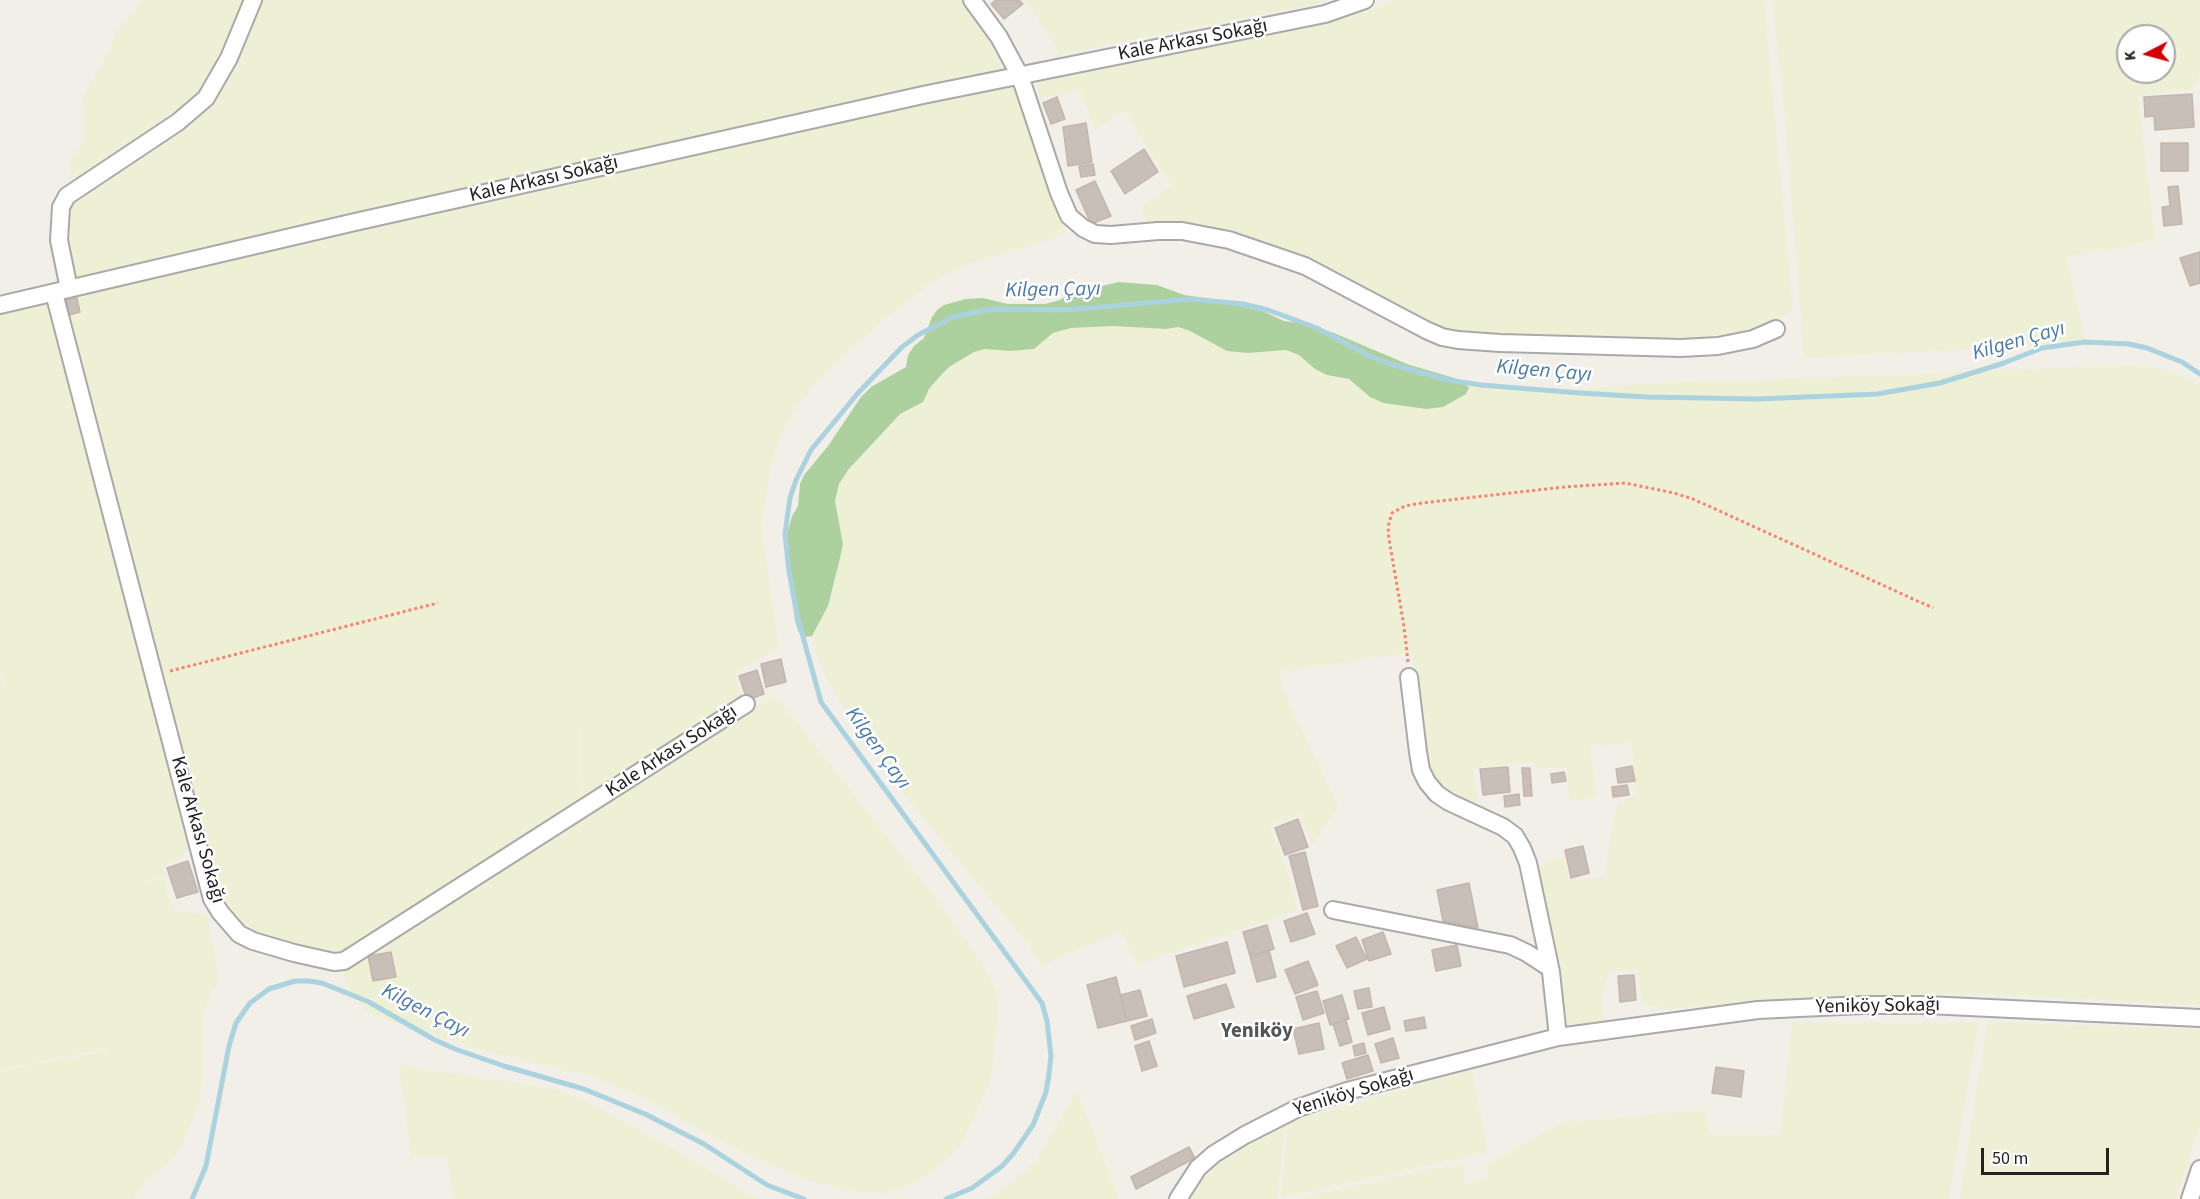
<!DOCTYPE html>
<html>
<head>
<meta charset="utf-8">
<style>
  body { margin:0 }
  #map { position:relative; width:2200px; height:1199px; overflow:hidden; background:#f2efe9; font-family:"Source Sans 3",sans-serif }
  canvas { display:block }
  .north { position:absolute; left:2116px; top:24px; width:60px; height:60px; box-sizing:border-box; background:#fff; border:2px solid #a7a7a7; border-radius:50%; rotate:264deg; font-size:16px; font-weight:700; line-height:24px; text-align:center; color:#222 }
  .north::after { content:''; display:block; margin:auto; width:21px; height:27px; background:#d40000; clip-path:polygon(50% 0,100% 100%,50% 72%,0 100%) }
  .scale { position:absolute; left:1981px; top:1148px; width:128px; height:27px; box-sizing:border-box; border:3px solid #222; border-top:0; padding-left:8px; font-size:18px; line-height:21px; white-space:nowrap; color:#222; -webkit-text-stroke:4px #fff; paint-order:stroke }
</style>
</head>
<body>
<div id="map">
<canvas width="2200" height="1199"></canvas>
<div class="north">K</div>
<div class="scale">50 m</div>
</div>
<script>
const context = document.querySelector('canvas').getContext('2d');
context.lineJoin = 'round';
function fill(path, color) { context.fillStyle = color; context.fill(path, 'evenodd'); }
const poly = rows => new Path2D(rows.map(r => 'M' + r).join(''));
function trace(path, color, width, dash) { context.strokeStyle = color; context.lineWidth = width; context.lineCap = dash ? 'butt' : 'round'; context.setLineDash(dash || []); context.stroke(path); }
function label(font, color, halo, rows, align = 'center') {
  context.font = font + ' "Source Sans 3",sans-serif'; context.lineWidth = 5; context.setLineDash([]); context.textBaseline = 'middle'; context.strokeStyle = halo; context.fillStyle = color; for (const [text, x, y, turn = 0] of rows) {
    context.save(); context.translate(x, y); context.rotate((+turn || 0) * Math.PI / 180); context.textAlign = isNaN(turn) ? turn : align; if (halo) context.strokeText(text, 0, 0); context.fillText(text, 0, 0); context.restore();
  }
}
fill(poly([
  [143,0,245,0,225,54,208,84,194,100,170,119,73,180,68,162,84,141,83,96,110,49,117,30],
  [261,0,962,0,979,23,994,49,1003,70,427,197,78,279,66,230,68,214,72,203,79,193,192,121,208,106,230,79],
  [1025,0,1320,0,1320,3,1060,54],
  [1397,0,1764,0,1793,310,1759,330,1715,342,1495,338,1436,330,1331,273,1149,224,1140,208,1172,186,1124,110,1095,129,1080,91,1040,98,1035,78,1317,25,1341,19],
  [1772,0,2200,0,2200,74,2193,89,2138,96,2155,240,2066,257,2086,343,1804,358,1785,120],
  [2128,36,2164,36,2164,72,2128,72],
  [1013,83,1041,155,1066,234,965,265,932,282,888,316,852,348,815,384,792,414,780,436,771,465,761,526,779,648,735,672,742,698,583,804,576,638,582,805,347,949,338,953,328,954,252,937,223,911,65,317,82,313,77,293,558,183],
  [51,302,195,846,164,867,165,876,67,900,165,877,167,893,175,909,207,915,219,980,211,992,202,1016,202,1073,200,1100,183,1144,174,1157,143,1184,133,1199,0,1199,0,1071,106,1051,112,1071,106,1049,0,1069,0,674,17,729,0,670,0,312],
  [1113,326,1166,329,1178,327,1190,331,1227,351,1237,352,1248,353,1286,350,1299,355,1315,369,1327,375,1349,379,1370,397,1443,407,1466,394,1469,388,1464,382,1533,389,1564,390,1684,381,1762,380,2127,365,2150,366,2170,371,2200,385,2200,1005,1975,993,1772,1000,1671,1009,1642,1003,1637,969,1610,972,1602,994,1604,1021,1567,1027,1537,866,1563,856,1570,881,1605,876,1610,839,1616,810,1619,802,1636,796,1632,743,1589,746,1597,798,1570,802,1566,767,1534,769,1531,762,1473,768,1478,804,1468,804,1450,795,1441,786,1432,770,1425,744,1412,652,1279,672,1283,689,1338,806,1312,845,1300,814,1269,826,1284,862,1297,910,1136,965,1121,931,1041,966,1028,944,917,811,862,740,823,673,816,653,812,636,828,606,843,544,835,501,839,484,848,470,900,414,923,402,929,389,942,374,949,367,974,352,985,349,1010,351,1034,349,1053,333,1071,328],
  [775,695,942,906,984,967,996,990,998,1012,991,1080,963,1140,955,1152,932,1171,909,1186,886,1193,848,1191,804,1179,746,1154,637,1095,591,1076,488,1052,374,1016,361,1006,351,992,342,970],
  [1792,1022,1979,1022,1949,1199,1295,1199,1426,1170,1464,1164,1464,1182,1487,1179,1488,1163,1565,1122,1707,1110,1708,1134,1780,1135],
  [1988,1022,2200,1029,2200,1126,2175,1199,1959,1199],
  [399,1065,556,1089,577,1097,649,1135,758,1199,453,1199,447,1156,411,1157],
  [1472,1070,1488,1152,1281,1198,1288,1122],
  [1077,1091,1119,1199,986,1199,1016,1179,1036,1160],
  [1285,1123,1277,1199,1191,1199,1200,1183,1215,1166]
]), '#eef0d5');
fill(poly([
  [1119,282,1157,285,1184,295,1212,299,1265,312,1284,321,1303,323,1334,333,1407,364,1454,378,1464,382,1469,388,1466,394,1443,407,1426,409,1383,403,1370,397,1349,379,1327,375,1315,369,1299,355,1286,350,1248,353,1227,351,1190,331,1178,327,1166,329,1113,326,1071,328,1053,333,1034,349,1010,351,985,349,974,352,949,367,942,374,929,389,923,402,900,414,848,470,839,484,835,501,843,544,840,558,828,606,812,636,805,637,798,631,795,620,787,535,792,516,798,506,800,484,804,475,828,446,861,397,871,387,906,367,908,355,914,346,924,338,932,317,937,310,944,305,966,299,983,298,1008,304,1045,304,1060,300,1071,293]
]), '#add19e');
trace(poly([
  [192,1199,206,1166,229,1046,236,1023,250,1003,269,989,295,981,309,981,322,983,369,1002,433,1039,455,1049,504,1066,584,1089,645,1114,704,1144,767,1185,804,1199],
  [946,1199,972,1188,1001,1167,1013,1154,1033,1125,1046,1092,1049,1074,1051,1056,1047,1021,1042,1003,821,702,797,615,789,571,785,534,790,498,796,480,811,450,858,393,902,347,918,335,953,317,991,309,1066,310,1191,299,1243,304,1268,310,1317,328,1367,355,1393,365,1448,380,1481,385,1580,393,1647,397,1758,399,1877,394,1940,383,2001,364,2042,348,2085,342,2129,344,2147,348,2182,362,2200,374]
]), '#aad3df', 5);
const building = poly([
  [996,0,1019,0,1023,4,1004,19,991,4,996,0],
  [2192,94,2194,127,2155,130,2154,116,2145,117,2144,97,2192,94],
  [1057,97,1065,119,1051,124,1043,103,1057,97],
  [1086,123,1092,162,1068,166,1063,127,1086,123],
  [2161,143,2188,143,2188,171,2161,171,2161,143],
  [1144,149,1158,172,1125,194,1111,171,1144,149],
  [1093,164,1095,175,1081,177,1079,166,1093,164],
  [1095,181,1111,216,1091,224,1076,190,1095,181],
  [2178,186,2182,224,2164,226,2162,207,2170,206,2168,187,2178,186],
  [2200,252,2200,283,2190,286,2180,258,2200,252],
  [77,298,80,312,69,315,66,300,77,298],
  [781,659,786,682,766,687,761,664,781,659],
  [757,670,764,694,747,700,739,676,757,670],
  [1632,766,1635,781,1618,783,1616,769,1632,766],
  [1508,767,1510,792,1483,795,1480,769,1508,767],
  [1522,768,1530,768,1532,796,1524,796,1522,768],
  [1564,772,1566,781,1552,783,1551,774,1564,772],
  [1627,785,1629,795,1613,797,1612,787,1627,785],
  [1519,794,1520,805,1505,807,1504,796,1519,794],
  [1298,819,1308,847,1285,855,1275,828,1298,819],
  [1583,846,1589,873,1571,878,1565,850,1583,846],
  [1305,852,1318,906,1303,910,1289,856,1305,852],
  [188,861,198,892,177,898,167,868,188,861],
  [1469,883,1478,928,1443,921,1437,890,1469,883],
  [1307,913,1315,934,1291,942,1284,921,1307,913],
  [1267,925,1274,949,1250,956,1243,932,1267,925],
  [1383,932,1391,954,1369,961,1362,940,1383,932],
  [1356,937,1367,959,1347,968,1336,946,1356,937],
  [1227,942,1235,973,1184,987,1176,956,1227,942],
  [1457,945,1461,966,1436,971,1432,950,1457,945],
  [1269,950,1276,977,1257,982,1250,956,1269,950],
  [391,952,396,977,373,981,368,956,391,952],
  [1308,961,1318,985,1295,994,1285,970,1308,961],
  [1634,975,1636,1000,1620,1002,1618,976,1634,975],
  [1116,977,1127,1021,1098,1028,1087,985,1116,977],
  [1226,984,1234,1007,1194,1019,1187,996,1226,984],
  [1369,988,1372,1007,1358,1009,1354,991,1369,988],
  [1140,990,1147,1016,1127,1021,1120,995,1140,990],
  [1317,991,1324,1013,1303,1020,1296,997,1317,991],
  [1342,995,1349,1019,1330,1025,1323,1001,1342,995],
  [1384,1007,1390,1029,1368,1035,1362,1013,1384,1007],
  [1424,1017,1426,1028,1406,1031,1404,1021,1424,1017],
  [1152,1019,1156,1033,1135,1040,1131,1026,1152,1019],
  [1346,1020,1352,1042,1340,1046,1333,1024,1346,1020],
  [1319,1023,1324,1049,1299,1054,1293,1029,1319,1023],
  [1393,1038,1399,1058,1381,1063,1375,1044,1393,1038],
  [1149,1041,1157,1066,1142,1071,1135,1046,1149,1041],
  [1364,1043,1366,1053,1355,1056,1353,1046,1364,1043],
  [1368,1055,1373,1071,1347,1079,1342,1063,1368,1055],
  [1716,1067,1744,1071,1741,1097,1712,1093,1716,1067],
  [1189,1147,1195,1158,1136,1189,1131,1177,1189,1147]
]);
fill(building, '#c7bfb8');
trace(building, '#c4b6ab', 1.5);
const minor = poly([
  [972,0,999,37,1020,76,1059,193,1069,216,1083,228,1095,234,1111,235,1158,231,1182,231,1229,240,1305,266,1426,330,1442,337,1458,340,1500,343,1681,348,1718,346,1753,339,1776,329],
  [69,289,59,240,61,207,67,196,178,122,206,98,229,58,253,0],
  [54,293,212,899,220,912,239,934,253,941,294,953,334,962,344,961,746,704],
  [0,305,355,222,923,95,1325,14,1365,0],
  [1409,677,1418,752,1421,770,1427,782,1437,794,1449,802,1503,827,1515,836,1522,848,1528,863,1551,972,1558,1037],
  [1333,910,1510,945,1527,953,1550,968],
  [1178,1199,1198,1168,1214,1154,1245,1135,1298,1108,1347,1091,1558,1037,1758,1010,1863,1005,1927,1005,2200,1018],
  [2190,1199,2200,1169]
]);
trace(minor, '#a9a9a9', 20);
trace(poly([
  [1408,662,1404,626,1389,539,1388,527,1392,513,1405,506,1422,503,1564,487,1625,483,1674,493,1693,499,1933,608],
  [170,671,438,603]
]), '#fa8072', 3, [3, 3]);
trace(minor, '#fff', 16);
label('20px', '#222', '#fff', [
  ["Kale Arkası Sokağı",1193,41,-11],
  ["Kale Arkası Sokağı",544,180,-13],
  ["Kale Arkası Sokağı",672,752,-33],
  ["Kale Arkası Sokağı",197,830,74],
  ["Yeniköy Sokağı",1878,1007,-1],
  ["Yeniköy Sokağı",1354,1093,-17]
]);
label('italic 21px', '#4a7aab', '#fff', [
  ["Kilgen Çayı",1053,291,-1],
  ["Kilgen Çayı",2019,342,-16],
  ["Kilgen Çayı",1544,372,5],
  ["Kilgen Çayı",877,749,54],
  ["Kilgen Çayı",425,1012,27]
]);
label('bold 21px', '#555', '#fff', [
  ["Yeniköy",1257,1032]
]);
</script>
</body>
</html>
